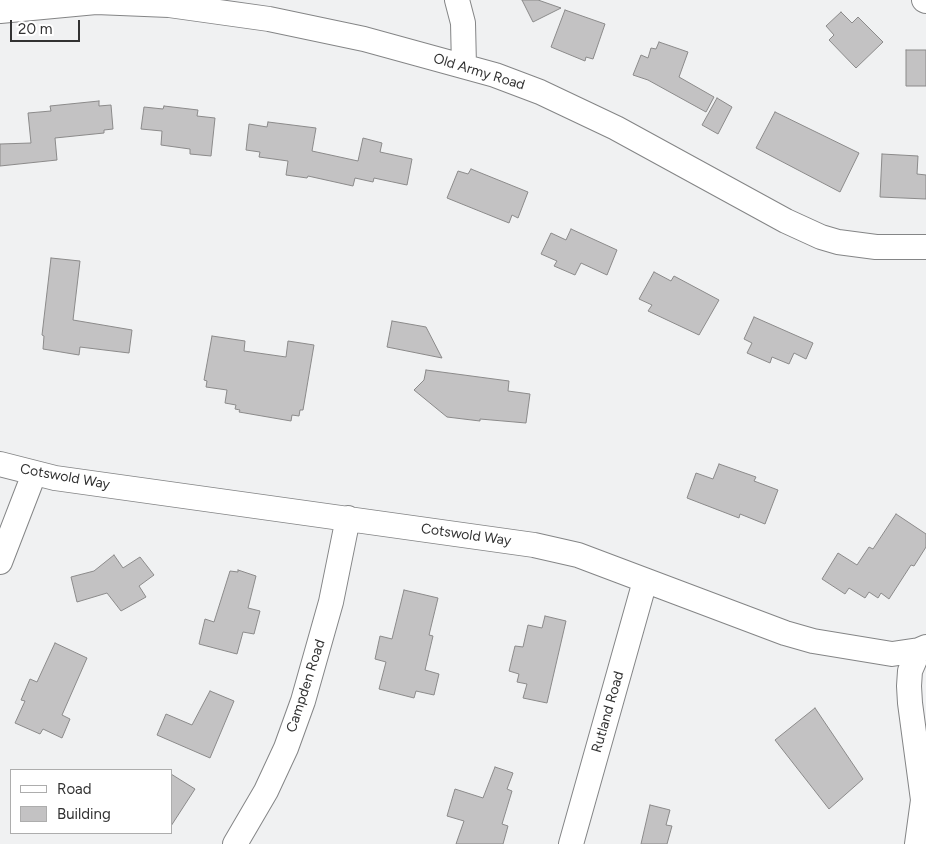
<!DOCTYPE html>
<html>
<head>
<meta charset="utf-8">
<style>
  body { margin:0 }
  #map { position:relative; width:926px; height:844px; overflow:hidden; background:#f0f1f2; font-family:Figtree,sans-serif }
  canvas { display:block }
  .legend { position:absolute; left:10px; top:769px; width:162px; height:65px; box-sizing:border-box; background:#fff; border:1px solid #adadad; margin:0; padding:6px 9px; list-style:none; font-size:15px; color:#323232 }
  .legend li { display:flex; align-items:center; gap:10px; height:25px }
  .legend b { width:25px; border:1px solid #adadad }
  .scale { position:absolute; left:10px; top:20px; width:70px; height:22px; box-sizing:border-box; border:2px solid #323232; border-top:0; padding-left:6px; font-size:15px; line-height:18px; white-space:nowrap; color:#323232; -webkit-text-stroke:4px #fff; paint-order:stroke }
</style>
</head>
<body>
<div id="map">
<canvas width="926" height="844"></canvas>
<ul class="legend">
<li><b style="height:6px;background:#fff"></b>Road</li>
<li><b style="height:14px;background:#c3c2c3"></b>Building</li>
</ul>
<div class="scale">20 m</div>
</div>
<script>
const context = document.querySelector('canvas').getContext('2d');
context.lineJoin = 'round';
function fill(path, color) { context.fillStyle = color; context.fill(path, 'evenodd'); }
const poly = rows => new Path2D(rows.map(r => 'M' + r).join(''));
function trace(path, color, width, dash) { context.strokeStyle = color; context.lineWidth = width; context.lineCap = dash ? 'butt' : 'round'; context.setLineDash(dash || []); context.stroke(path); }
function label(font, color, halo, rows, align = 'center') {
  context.font = font + ' Figtree,sans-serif'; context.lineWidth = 5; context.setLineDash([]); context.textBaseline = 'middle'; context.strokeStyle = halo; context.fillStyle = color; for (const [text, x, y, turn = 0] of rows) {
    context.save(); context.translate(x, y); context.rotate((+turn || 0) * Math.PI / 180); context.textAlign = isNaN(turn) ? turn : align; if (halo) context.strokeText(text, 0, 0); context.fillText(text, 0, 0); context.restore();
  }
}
const building = poly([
  [522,0,538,0,561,8,533,22,522,0],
  [565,10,605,24,593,59,586,57,585,61,551,47,565,10],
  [841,12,852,23,858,17,883,42,856,68,829,40,834,35,826,26,841,12],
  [659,42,688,52,679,77,714,97,706,112,648,80,633,75,641,55,648,58,651,48,656,49,659,42],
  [906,50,926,50,926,86,906,86,906,50],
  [717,98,732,107,718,134,702,125,717,98],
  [99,101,99,106,111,105,113,129,104,130,104,133,55,138,57,160,0,166,0,144,31,143,28,113,51,111,50,106,99,101],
  [164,106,198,110,197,116,215,118,211,156,190,154,190,149,161,145,162,131,141,129,144,107,163,109,164,106],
  [775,112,859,153,840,192,756,148,775,112],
  [268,122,316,128,312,151,358,161,363,138,382,143,380,152,412,159,407,185,374,178,373,182,355,178,353,186,308,176,307,178,286,175,288,161,259,157,260,152,246,150,249,124,267,127,268,122],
  [882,154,918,156,917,174,926,175,926,199,880,197,882,154],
  [471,169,528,192,518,218,512,215,509,223,447,198,458,171,468,174,471,169],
  [571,229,617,250,607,275,581,263,575,275,554,266,557,261,541,254,551,233,566,240,571,229],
  [51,258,80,261,73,320,132,330,129,353,80,347,79,355,43,349,44,336,42,335,51,258],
  [654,272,671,281,674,276,719,300,699,335,648,311,652,305,639,299,654,272],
  [754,317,813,343,806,359,794,353,789,364,772,357,770,363,747,353,752,343,744,339,754,317],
  [392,321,426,327,442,358,387,347,392,321],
  [212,336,245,341,244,351,286,357,288,341,314,345,303,410,300,410,299,416,292,415,291,421,239,412,240,410,235,409,236,405,225,403,227,390,206,387,207,381,204,380,212,336],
  [426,370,509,381,508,391,530,394,526,423,480,419,480,421,447,417,414,390,424,380,426,370],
  [719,464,756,477,754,481,778,490,765,524,740,514,739,518,687,498,696,473,713,479,719,464],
  [896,514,926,534,926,547,914,566,911,565,889,599,881,593,878,598,869,592,865,598,849,588,845,594,822,579,838,553,857,565,869,547,873,549,896,514],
  [114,555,123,568,140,557,154,575,139,586,146,597,121,611,107,593,77,602,71,577,94,571,114,555],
  [238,570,256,576,248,608,260,611,254,634,243,632,237,654,199,644,205,619,214,622,230,571,238,572,238,570],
  [404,590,438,598,429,635,433,636,425,670,439,674,434,695,416,691,414,698,379,689,386,662,375,659,380,636,392,639,404,590],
  [545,616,566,621,547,703,523,698,527,684,517,682,519,674,509,671,515,646,523,647,528,625,542,628,545,616],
  [55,643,87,658,62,715,70,719,62,738,43,729,40,734,15,723,25,701,21,700,30,679,37,682,55,643],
  [210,691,234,701,210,758,157,735,166,714,192,725,210,691],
  [815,708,863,779,829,809,775,740,815,708],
  [495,767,513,773,507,789,512,791,502,824,508,826,503,844,456,844,464,821,447,816,455,789,483,798,495,767],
  [171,774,195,789,171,826,171,774],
  [650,805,670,810,666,825,672,826,667,844,641,844,650,805]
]);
fill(building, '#c3c2c3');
trace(building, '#8b8a8a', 1);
const minor = poly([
  [457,0,463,23,464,66],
  [924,0,926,1],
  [0,11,96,2,169,5,269,19,364,39,495,75,540,92,616,128,786,221,821,237,838,242,876,247,926,247],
  [0,464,55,478,534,545,578,555,785,633,813,641,892,654,919,650,926,647],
  [0,562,34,474],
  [235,844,266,791,286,748,303,701,331,602,348,518],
  [571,844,645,581],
  [917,844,923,800,910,703,909,686,910,671,919,650]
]);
trace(minor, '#848586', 26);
trace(minor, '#fff', 24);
label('14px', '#323232', '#fff', [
  ["Old Army Road",479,72,17],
  ["Cotswold Way",65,477,10],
  ["Cotswold Way",466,535,8],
  ["Campden Road",306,686,-72],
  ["Rutland Road",608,712,-74]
]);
</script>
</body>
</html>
